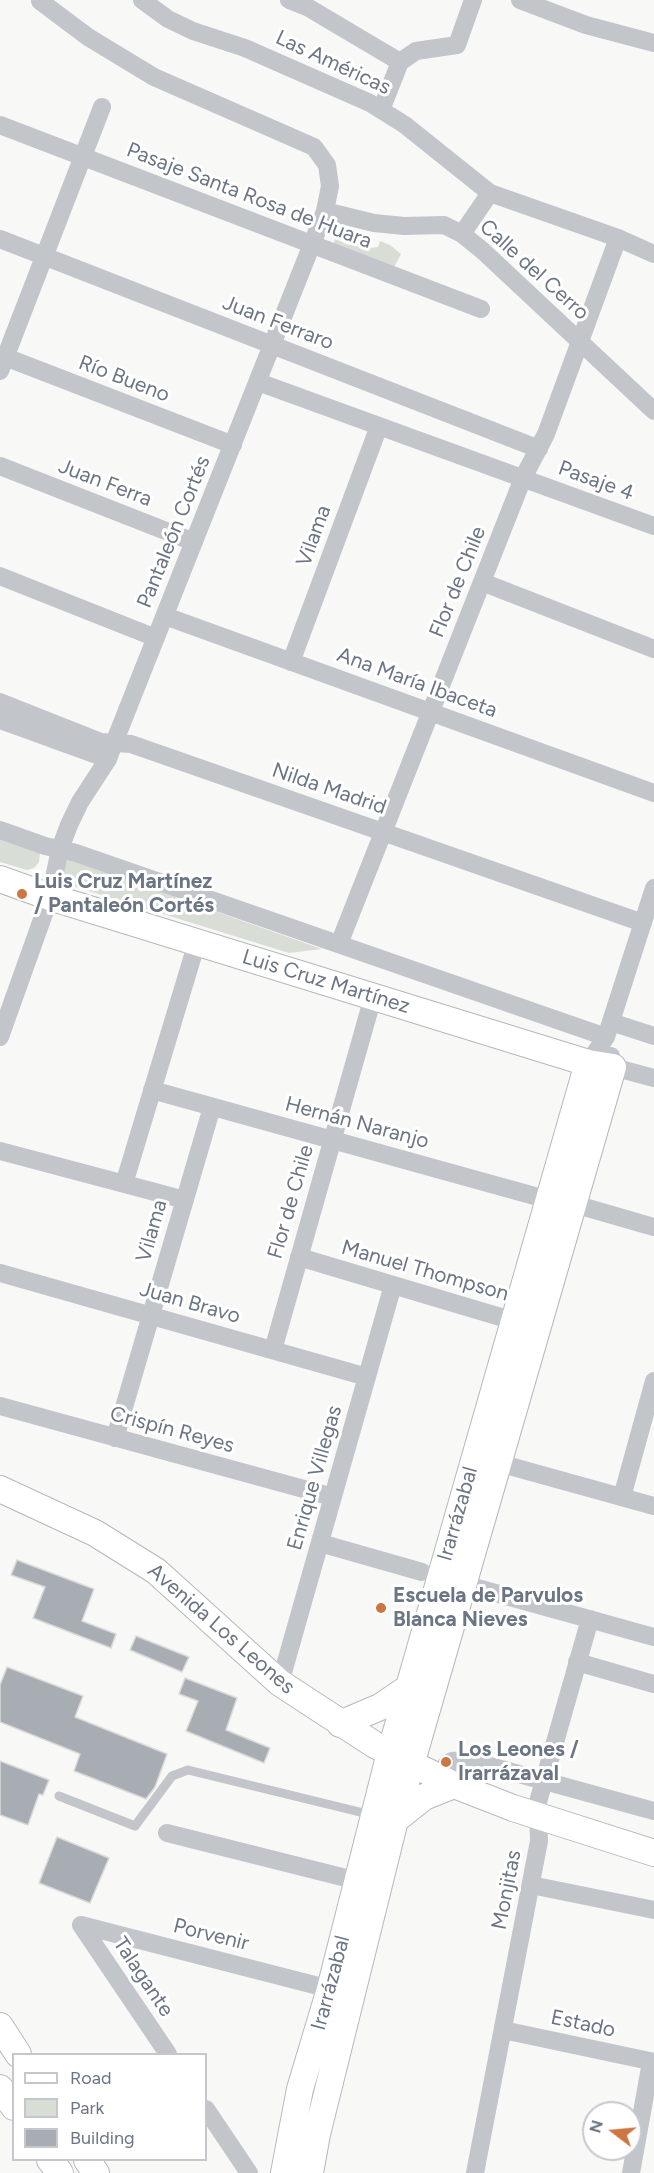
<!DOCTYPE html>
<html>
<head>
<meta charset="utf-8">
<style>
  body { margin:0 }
  #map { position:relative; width:654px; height:2173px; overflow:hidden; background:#f8f8f6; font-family:Figtree,sans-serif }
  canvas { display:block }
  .legend { position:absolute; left:12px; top:2053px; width:195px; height:108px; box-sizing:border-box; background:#fff; border:2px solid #c4c8cd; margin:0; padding:8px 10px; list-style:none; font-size:18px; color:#6b7583 }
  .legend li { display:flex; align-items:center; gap:12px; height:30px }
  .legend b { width:30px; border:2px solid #c4c8cd }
  .north { position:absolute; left:582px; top:2101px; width:60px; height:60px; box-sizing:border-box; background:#fff; border:2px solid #c4c8cd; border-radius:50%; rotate:286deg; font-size:16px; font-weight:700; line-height:24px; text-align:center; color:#6b7583 }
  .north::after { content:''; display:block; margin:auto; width:21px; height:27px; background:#cd7641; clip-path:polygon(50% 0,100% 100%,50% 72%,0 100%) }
</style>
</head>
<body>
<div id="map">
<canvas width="654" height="2173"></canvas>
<ul class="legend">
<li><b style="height:8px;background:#fff"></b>Road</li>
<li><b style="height:16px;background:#d8ddd6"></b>Park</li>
<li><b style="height:16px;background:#a8adb4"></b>Building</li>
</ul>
<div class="north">N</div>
</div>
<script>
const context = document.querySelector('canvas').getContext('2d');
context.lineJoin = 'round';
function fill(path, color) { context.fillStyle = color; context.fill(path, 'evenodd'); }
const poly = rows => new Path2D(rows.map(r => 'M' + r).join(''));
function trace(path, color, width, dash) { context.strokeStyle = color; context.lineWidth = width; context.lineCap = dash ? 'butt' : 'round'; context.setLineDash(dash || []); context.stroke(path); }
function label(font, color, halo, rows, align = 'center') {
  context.font = font + ' Figtree,sans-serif'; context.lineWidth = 6; context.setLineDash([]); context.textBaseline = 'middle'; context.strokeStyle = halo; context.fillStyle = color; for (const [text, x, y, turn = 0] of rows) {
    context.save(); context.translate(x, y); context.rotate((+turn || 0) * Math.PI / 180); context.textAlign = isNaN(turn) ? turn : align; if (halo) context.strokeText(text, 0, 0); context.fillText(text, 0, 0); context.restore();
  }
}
fill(poly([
  [335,238,346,244,371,248,378,247,380,241,390,245,401,254,393,269,333,246],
  [0,839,40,853,39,862,34,868,27,870,0,862],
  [70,860,322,949,289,953,66,884,60,878,60,862]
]), '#d8ddd6');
const building = poly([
  [17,1560,94,1589,82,1621,116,1634,111,1648,33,1618,45,1587,11,1575,17,1560],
  [136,1636,189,1657,182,1672,130,1650,136,1636],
  [7,1667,83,1696,75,1717,167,1754,155,1787,146,1799,74,1771,80,1754,0,1722,0,1685,7,1667],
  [185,1678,237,1698,226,1730,270,1748,264,1763,186,1731,198,1701,179,1694,185,1678],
  [0,1761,49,1780,43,1795,39,1794,28,1825,0,1815,0,1761],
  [57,1837,109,1858,90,1903,39,1883,57,1837]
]);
fill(building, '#a8adb4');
trace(building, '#dadad9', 1.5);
const secondary = poly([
  [0,879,50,897,588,1063,613,1067,395,1820,317,2134,310,2173],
  [0,1489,95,1533,156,1571,280,1683,375,1745,454,1785,513,1808,654,1853],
  [340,1724,380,1707,408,1688],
  [395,1820,424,1797,454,1785],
  [0,2026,18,2054],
  [0,2088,14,2107],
  [50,2160,60,2173],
  [87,2160,96,2173],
  [284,2173,300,2089,330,1989,390,1753,588,1063]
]);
trace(secondary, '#b5b8bd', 28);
trace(poly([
  [59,1796,135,1826,172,1776,188,1770,372,1815]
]), '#c2c5c9', 9);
trace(poly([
  [142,0,168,19,193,31,245,48,370,103,405,125,490,193],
  [289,0,309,8,400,62],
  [520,0,586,25,654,43],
  [381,110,400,62,416,51,457,45,473,0],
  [0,125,481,309],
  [325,211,374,223,404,226,444,225,462,234,483,251,654,411],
  [462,234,490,193,618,238,654,254],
  [0,239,539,449],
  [0,355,233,445],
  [0,371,102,107],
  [258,382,654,526],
  [0,466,194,542],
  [0,576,156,638],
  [482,582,654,649],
  [165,616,654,793],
  [291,662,379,426],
  [0,702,101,742,131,744,643,923],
  [0,720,108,759],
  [0,830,45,846,76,853,606,1037],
  [339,944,523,478,546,434,618,238],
  [611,1022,654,1036],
  [0,1037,50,897,60,849,69,825,80,802,108,759,114,743,312,244,325,211,330,186,327,165,314,147,154,77,88,37,40,1],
  [611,1056,613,1067,654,1078],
  [588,1063,606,1037,654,888],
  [152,1090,549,1200],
  [0,1151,185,1200],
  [124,1184,197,942],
  [574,1204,654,1227],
  [299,1257,524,1324],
  [0,1273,367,1377],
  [273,1350,373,997],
  [0,1406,333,1497],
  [115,1438,212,1107],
  [488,1460,654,1506],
  [622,1497,654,1381],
  [320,1543,422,1572],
  [463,1584,654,1637],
  [577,1662,654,1684],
  [280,1683,393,1285],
  [437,1777,446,1765,452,1761,468,1760,654,1811],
  [167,1833,358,1881],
  [531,1885,654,1910],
  [81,1925,330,1989],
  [81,1925,168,2054],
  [503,2030,654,2062],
  [206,2109,249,2173],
  [475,2173,539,1841,538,1802,590,1619],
  [631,2173,651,2062]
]), '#c2c5c9', 18);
trace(secondary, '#fff', 26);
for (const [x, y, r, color] of [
  [22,894,6,"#cd7641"],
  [381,1608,6,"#cd7641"],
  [446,1762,6,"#cd7641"]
]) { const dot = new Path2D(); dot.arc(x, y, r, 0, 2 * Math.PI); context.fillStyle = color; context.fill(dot); trace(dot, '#fff', 2); }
label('21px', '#6b7583', '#fff', [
  ["Las Américas",333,63,25],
  ["Pasaje Santa Rosa de Huara",249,196,21],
  ["Calle del Cerro",534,270,42],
  ["Juan Ferraro",278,323,21],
  ["Río Bueno",124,379,21],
  ["Pasaje 4",596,481,20],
  ["Juan Ferra",105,483,21],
  ["Pantaleón Cortés",174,532,-68],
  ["Vilama",314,536,-70],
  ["Flor de Chile",458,582,-68],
  ["Ana María Ibaceta",417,683,20],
  ["Nilda Madrid",329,789,19],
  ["Luis Cruz Martínez",326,982,17],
  ["Hernán Naranjo",357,1123,15],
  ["Flor de Chile",291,1202,-74],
  ["Vilama",152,1231,-74],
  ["Manuel Thompson",425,1271,16],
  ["Juan Bravo",190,1303,16],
  ["Crispín Reyes",172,1430,15],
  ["Enrique Villegas",315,1478,-74],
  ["Irarrázabal",458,1514,-74],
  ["Avenida Los Leones",221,1629,41],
  ["Monjitas",507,1890,-79],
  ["Porvenir",211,1935,14],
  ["Talagante",143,1977,56],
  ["Irarrázabal",331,1983,-75],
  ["Estado",583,2024,12]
]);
label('bold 21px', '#6b7583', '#fff', [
  ["Luis Cruz Martínez",34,882],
  ["/ Pantaleón Cortés",34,906],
  ["Escuela de Parvulos",393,1596],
  ["Blanca Nieves",393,1620],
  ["Los Leones /",458,1750],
  ["Irarrázaval",458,1774]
], 'left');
</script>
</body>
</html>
